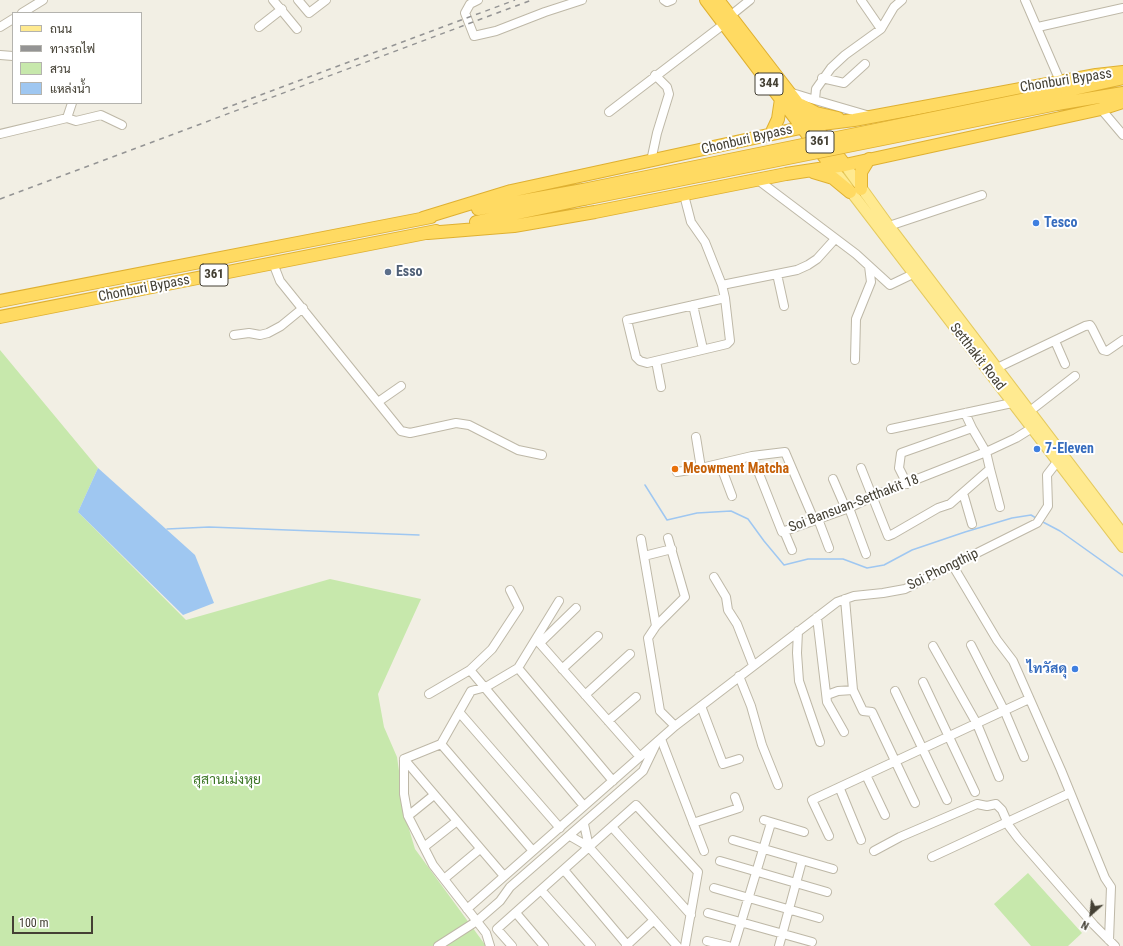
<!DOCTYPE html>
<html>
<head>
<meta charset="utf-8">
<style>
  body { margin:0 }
  #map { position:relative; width:1123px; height:946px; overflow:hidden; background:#f2efe4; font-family:"Roboto Condensed",Sarabun,sans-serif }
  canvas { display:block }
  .legend { position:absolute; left:12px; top:12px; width:130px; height:92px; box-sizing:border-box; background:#fff; border:1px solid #b4b3ae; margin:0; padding:5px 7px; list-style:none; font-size:12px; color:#444034 }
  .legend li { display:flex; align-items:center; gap:8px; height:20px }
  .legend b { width:20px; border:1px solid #b4b3ae }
  .north { position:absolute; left:1071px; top:894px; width:40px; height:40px; -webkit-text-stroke:3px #fff; paint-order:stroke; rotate:207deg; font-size:11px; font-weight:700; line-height:16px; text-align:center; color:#444034 }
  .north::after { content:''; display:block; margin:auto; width:14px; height:18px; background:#444034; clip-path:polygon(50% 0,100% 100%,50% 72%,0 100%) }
  .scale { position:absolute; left:12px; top:916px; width:81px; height:18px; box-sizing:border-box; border:2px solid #444034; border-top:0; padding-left:5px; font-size:12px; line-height:14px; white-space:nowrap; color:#444034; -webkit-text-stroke:3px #fff; paint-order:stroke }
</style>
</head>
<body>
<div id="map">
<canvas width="1123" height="946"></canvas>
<ul class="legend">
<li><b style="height:5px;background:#ffea90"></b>ถนน</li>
<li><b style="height:5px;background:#949494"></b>ทางรถไฟ</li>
<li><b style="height:11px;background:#c7e8ac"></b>สวน</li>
<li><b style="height:11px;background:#9fc7f1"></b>แหล่งน้ำ</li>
</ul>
<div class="north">N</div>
<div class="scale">100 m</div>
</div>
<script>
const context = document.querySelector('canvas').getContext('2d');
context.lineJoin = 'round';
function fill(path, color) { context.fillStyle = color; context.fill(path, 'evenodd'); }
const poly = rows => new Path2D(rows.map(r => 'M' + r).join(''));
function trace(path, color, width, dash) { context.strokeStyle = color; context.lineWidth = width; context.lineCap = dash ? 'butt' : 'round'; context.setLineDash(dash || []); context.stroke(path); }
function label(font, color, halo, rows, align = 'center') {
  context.font = font + ' "Roboto Condensed",Sarabun,sans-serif'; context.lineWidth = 4; context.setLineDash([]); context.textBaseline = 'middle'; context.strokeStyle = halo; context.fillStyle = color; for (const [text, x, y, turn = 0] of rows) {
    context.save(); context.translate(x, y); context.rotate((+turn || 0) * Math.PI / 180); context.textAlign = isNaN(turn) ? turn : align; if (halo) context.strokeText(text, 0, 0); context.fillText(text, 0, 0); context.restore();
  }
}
fill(poly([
  [0,350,98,468,78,512,186,620,330,579,421,599,378,694,384,727,397,757,406,819,415,849,486,946,0,946],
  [1028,873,1082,933,1068,946,1031,946,994,904]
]), '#c7e8ac');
fill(poly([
  [98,468,195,555,214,603,183,615,78,512]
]), '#9fc7f1');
trace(poly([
  [645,485,667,520,697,513,731,511,748,519,764,541,784,565,808,559,843,559,867,568,884,565,912,550,965,532,1012,518,1031,515,1036,518],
  [1041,521,1060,531,1123,576],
  [167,529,209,527,419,535]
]), '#9fc7f1', 1.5);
const minor = poly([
  [273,0,297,29],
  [298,0,309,13,326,0],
  [478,0,470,4,465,13,474,36,496,31,545,12,582,0],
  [664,0,667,2,672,0],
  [861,0,881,29,894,7,902,0],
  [1025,0,1060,81],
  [22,13,43,0],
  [730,16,750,0],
  [0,27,13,19],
  [259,27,282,9],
  [1038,27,1123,8],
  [0,55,13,56],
  [822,78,844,83,865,64],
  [789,92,815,100],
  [1101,109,1123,135],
  [609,112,724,24],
  [870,116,815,100,816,89,831,68,845,55,881,29],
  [67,118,72,103],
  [0,134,67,118,76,121,101,115,122,125],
  [651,161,657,133,669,94,667,87,655,75],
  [758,180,856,254,890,285,913,274],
  [684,195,691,222,705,242,722,285,725,298,730,341,727,344,647,363,640,361,636,357,627,320,725,298],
  [889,226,982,195],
  [273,263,280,281,401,431,410,433,456,423,469,425,518,450,542,455],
  [777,274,784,306],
  [722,285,797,270,808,265,817,259,835,239],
  [693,305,703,349],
  [234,335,249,333,260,335,268,333,281,326,303,308],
  [1055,341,1065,364],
  [855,360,856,319,871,282,869,266],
  [656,361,661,387],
  [997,368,1085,326,1090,325,1092,328,1103,350,1107,351,1123,340],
  [378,402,401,386],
  [1030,411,1075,376],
  [965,413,972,428],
  [891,429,1012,403],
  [696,437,701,468,752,456,782,532,849,508,874,496,986,452,1016,438,1032,428],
  [752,456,785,452,814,520],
  [720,464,732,496],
  [861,468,888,536,893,534,938,508,950,504,990,469,986,452,972,428,901,453,899,468,907,484],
  [990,469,1000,507],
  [677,472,701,468],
  [833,479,846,509],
  [963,493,972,524],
  [849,508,866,554],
  [818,519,829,548],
  [784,531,792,550],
  [668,538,685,597,656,626,648,638,660,711,675,726],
  [641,539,656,626],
  [644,556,672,549],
  [953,566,997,640,1013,661,1061,770,1105,878,1111,887,1109,940],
  [714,577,726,597,728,610,737,624,753,665],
  [845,599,853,690,863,711,872,712,915,803],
  [817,617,827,702,844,732],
  [798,631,797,653,799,681,820,742],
  [536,639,640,757],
  [540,643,576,608],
  [971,645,1005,712,1024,757],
  [933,646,977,724,999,777],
  [518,668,613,781],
  [562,669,598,636],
  [470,670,584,806],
  [739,676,751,706,762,745,778,785],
  [923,682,975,792],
  [895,691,947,800],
  [429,694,470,670,492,649,519,608,510,590],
  [585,695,630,654],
  [827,695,838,691,853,690],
  [701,706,723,764,739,759],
  [459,712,560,828],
  [608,721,636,697],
  [661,739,704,851],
  [441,744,533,851],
  [404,759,441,744,471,691,486,687,518,668,559,601],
  [404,759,404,794,408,816,433,865,486,933,490,946],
  [404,759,504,876],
  [866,775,885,815],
  [840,789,861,840],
  [408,816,434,795],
  [764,820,804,832],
  [693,823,739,808,735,797],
  [612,827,691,915],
  [570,836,589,847,584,824],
  [829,836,812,800,1029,699],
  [733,840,833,869],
  [424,847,457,821],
  [589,847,677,946],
  [874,851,900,837,977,804,987,806,996,804,1002,810,1009,826,1018,838,1094,925,1115,946],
  [932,857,1070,793],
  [720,861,827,892],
  [564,870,628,946],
  [444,879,480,849],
  [714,888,819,918],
  [541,890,591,946],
  [467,909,675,726,837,602,854,596,883,593,905,589,1037,523,1048,506,1047,475,1057,462],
  [516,913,544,946],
  [708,913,812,942],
  [707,941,728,946],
  [438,946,477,921,500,901,510,887,643,771,655,746],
  [512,946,497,929,636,805,698,872,685,946],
  [626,946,654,920],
  [734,946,771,823],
  [779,946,802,861]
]);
const major = poly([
  [845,165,889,226,1123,534],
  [832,167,1123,547]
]);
const highway = poly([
  [706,0,832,167],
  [718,0,845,165],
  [1056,93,1123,78],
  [1057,104,1123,93],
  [801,105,816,113,838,118],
  [771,134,778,119,781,99],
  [813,172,833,178,850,192],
  [861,189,861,172,869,159],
  [478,209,583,190],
  [423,218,511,191,814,125,854,120,1096,75,1123,72],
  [476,222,584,199],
  [428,233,514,226,595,212,786,174,845,165,1101,109,1123,102],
  [0,301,431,217],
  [0,317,436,231]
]);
trace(minor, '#beb8a7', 10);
trace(major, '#e5ca5f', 12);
trace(highway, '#dfb031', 14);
trace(minor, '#fff', 8);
trace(major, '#ffea90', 10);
trace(highway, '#ffda62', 12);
trace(poly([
  [223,109,515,0],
  [0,199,532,0]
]), '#949494', 1.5, [5, 5]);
const highwayBridge = poly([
  [583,190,1056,93],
  [584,199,1057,104]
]);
trace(highwayBridge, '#dfb031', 14, []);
trace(highwayBridge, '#ffda62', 12);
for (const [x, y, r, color] of [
  [1036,223,4,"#3f7fe0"],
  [388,272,4,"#5c6f8a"],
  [1037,449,4,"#3f7fe0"],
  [675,469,4,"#e8710a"],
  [1075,669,4,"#3f7fe0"]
]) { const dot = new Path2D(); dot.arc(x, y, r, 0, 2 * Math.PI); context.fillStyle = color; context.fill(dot); trace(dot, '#fff', 1.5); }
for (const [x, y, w] of [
  [769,84,28],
  [820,142,28],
  [214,275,28]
]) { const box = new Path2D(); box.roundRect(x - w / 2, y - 11, w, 22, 3); context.fillStyle = '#fff'; context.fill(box); trace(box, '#444034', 1); }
label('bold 13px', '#444034', null, [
  ["344",769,84],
  ["361",820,142],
  ["361",214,275]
]);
label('14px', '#444034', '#fff', [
  ["Chonburi Bypass",1066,81,-9],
  ["Chonburi Bypass",747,140,-13],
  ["Chonburi Bypass",144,289,-11],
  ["Setthakit Road",977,357,52],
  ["Soi Bansuan-Setthakit 18",854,504,-21],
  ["Soi Phongthip",943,570,-26]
]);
label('bold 14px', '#366cbe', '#fff', [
  ["Tesco",1044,223],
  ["7-Eleven",1045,449],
  ["ไทวัสดุ",1067,669,"right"]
], 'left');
label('bold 14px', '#4e5e75', '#fff', [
  ["Esso",396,272]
], 'left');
label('bold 14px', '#c56008', '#fff', [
  ["Meowment Matcha",683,469]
], 'left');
label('14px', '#3d7727', '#fff', [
  ["สุสานเม่งหุย",227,780]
]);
</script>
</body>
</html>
